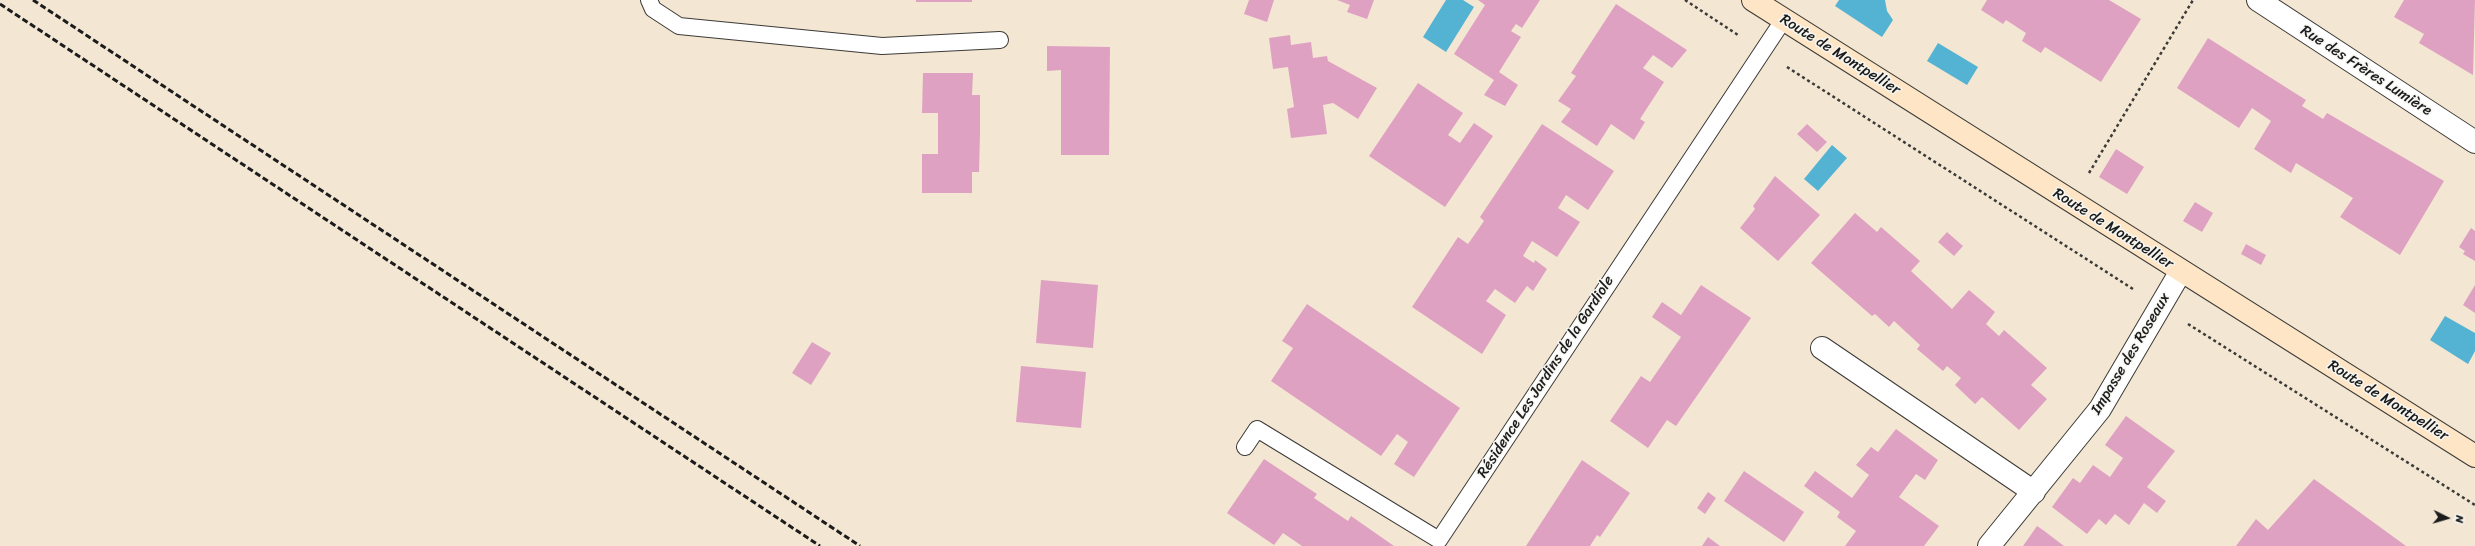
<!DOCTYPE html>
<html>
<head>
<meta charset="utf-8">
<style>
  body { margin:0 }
  #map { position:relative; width:2475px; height:546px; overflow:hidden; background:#f3e7d3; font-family:Sriracha,sans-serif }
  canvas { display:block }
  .north { position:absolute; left:2427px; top:498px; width:40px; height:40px; -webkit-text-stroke:3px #f6f6f2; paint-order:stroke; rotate:95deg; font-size:11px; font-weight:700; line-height:16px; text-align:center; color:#1c1c1c }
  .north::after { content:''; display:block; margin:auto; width:14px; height:18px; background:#1c1c1c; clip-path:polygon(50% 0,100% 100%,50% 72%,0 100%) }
</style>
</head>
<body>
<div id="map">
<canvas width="2475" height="546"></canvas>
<div class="north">N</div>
</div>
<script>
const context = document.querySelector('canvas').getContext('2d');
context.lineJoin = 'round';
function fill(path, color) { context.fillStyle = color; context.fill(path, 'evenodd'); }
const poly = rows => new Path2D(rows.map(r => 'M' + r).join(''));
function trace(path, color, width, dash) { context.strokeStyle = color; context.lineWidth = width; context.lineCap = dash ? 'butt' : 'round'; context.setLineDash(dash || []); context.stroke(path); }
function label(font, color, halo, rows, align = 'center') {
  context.font = font + ' Sriracha,sans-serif'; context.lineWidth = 3; context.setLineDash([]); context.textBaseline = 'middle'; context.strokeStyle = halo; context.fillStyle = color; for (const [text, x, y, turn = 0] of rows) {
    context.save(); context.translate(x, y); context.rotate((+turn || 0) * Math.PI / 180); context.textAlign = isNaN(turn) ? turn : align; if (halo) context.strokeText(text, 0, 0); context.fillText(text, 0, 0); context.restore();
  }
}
fill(poly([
  [1446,0,1463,0,1474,7,1446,52,1423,37],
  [1839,0,1885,0,1887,11,1893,20,1882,37,1835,6],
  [1938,43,1978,67,1967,85,1927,61],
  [1832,145,1847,158,1818,191,1804,179],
  [2445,316,2475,333,2475,351,2468,364,2430,340]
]), '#54b2d2');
fill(poly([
  [916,0,972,0,972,2,916,2],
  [1249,0,1274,0,1267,22,1244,14],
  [1337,0,1374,0,1367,19,1347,12,1350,5],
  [1478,0,1540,0,1522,28,1516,24,1511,31,1521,37,1499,72,1518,85,1505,106,1484,95,1494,80,1454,54,1485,5],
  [1987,0,2109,0,2141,19,2101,82,2045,47,2041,53,2022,41,2026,33,2006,20,2003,24,1981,10],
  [2404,0,2475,0,2473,75,2419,43,2424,34,2394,17],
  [1616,4,1687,50,1672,68,1653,55,1643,68,1664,82,1640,119,1645,122,1634,140,1611,124,1597,146,1561,122,1571,109,1558,101,1576,76,1571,73],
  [1290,35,1291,45,1311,42,1313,58,1327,56,1328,61,1377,88,1358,119,1333,103,1323,105,1327,134,1291,138,1287,109,1294,107,1288,67,1273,69,1269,38],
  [2208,38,2306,100,2302,106,2323,119,2327,113,2444,181,2400,255,2340,217,2353,198,2296,163,2291,173,2254,149,2271,121,2252,108,2239,128,2177,88],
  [1047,46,1110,47,1109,155,1061,155,1061,70,1047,71],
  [923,73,973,73,972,95,980,95,980,133,979,172,972,172,972,193,922,193,922,154,938,154,938,113,922,113],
  [1418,83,1463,113,1448,135,1460,143,1474,123,1493,136,1445,207,1369,156],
  [1542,124,1614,171,1588,210,1566,195,1558,208,1580,222,1557,257,1532,241,1523,256,1534,263,1535,260,1547,269,1533,291,1527,286,1515,303,1495,289,1486,301,1506,315,1482,354,1412,307,1458,237,1468,244,1484,221,1480,217],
  [1807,124,1827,142,1817,152,1797,134],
  [2116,149,2144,167,2127,194,2099,177],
  [1775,176,1820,215,1778,261,1740,228,1755,209,1753,206],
  [2195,202,2213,213,2202,232,2183,221],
  [1855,213,1877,232,1881,227,1920,261,1911,271,1952,309,1969,290,1995,312,1986,324,1999,336,2004,330,2047,368,2031,385,2047,399,2019,430,1982,397,1975,404,1955,385,1961,378,1947,366,1943,371,1917,349,1920,345,1894,321,1889,327,1875,314,1872,316,1811,263],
  [2471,228,2475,231,2475,261,2463,254,2465,251,2459,247],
  [1947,232,1963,246,1954,256,1938,242],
  [2246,244,2266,255,2261,265,2241,254],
  [1041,280,1098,285,1093,348,1036,343],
  [1701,285,1751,318,1676,426,1667,420,1648,448,1610,421,1641,376,1650,382,1681,337,1652,317,1662,302,1681,315],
  [2475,285,2475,313,2463,305],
  [1307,304,1460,408,1414,477,1394,464,1408,442,1397,434,1381,456,1271,381,1293,348,1282,341],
  [812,342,831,353,811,385,792,373],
  [1021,366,1086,372,1081,428,1016,422],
  [2126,416,2175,451,2147,487,2166,501,2157,513,2144,503,2129,525,2115,514,2106,525,2099,519,2087,534,2052,507,2073,478,2080,483,2093,465,2110,477,2123,458,2105,445],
  [1896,429,1938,460,1925,480,1916,474,1899,497,1939,526,1924,546,1845,546,1856,531,1837,517,1840,512,1804,486,1815,471,1852,498,1869,475,1856,465,1871,447,1878,452],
  [1264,459,1317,494,1314,498,1348,521,1351,516,1394,546,1302,546,1283,533,1274,545,1227,513],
  [1582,460,1630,493,1600,537,1597,535,1590,546,1526,546],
  [1744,471,1804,512,1784,542,1724,501],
  [2314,479,2406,546,2236,546,2256,519,2268,530],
  [1708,492,1716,498,1705,514,1697,508],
  [2037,526,2043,530,2064,546,2023,546],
  [1708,537,1720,546,1702,546]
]), '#dfa1c1');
const service = poly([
  [649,0,653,9,679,26,882,46,1000,40],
  [1245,447,1257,429,1439,540,1784,19]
]);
const minor = poly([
  [2258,0,2475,142],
  [1822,348,2034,492],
  [1989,546,2100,409,2181,271]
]);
const secondary = poly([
  [1753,0,2475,456]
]);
trace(service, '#3c3a37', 18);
trace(minor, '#3c3a37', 24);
trace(secondary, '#3c3a37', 24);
trace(poly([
  [1685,0,1738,35],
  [1787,67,2133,289],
  [2089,173,2193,0],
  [2188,324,2475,505]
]), '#3c3a37', 2.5, [3, 3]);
trace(service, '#fff', 16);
trace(minor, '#fff', 22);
trace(secondary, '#fde5c5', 22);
trace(poly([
  [33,0,860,546],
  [0,4,820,546]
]), '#1c1c1c', 3, [6, 3]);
label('15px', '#1c1c1c', '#f6f6f2', [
  ["Route de Montpellier",1840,55,32],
  ["Rue des Frères Lumière",2366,71,33],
  ["Route de Montpellier",2113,229,32],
  ["Impasse des Roseaux",2131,354,-59],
  ["Résidence Les Jardins de la Gardiole",1546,377,-57],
  ["Route de Montpellier",2388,401,32]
]);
</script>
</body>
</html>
